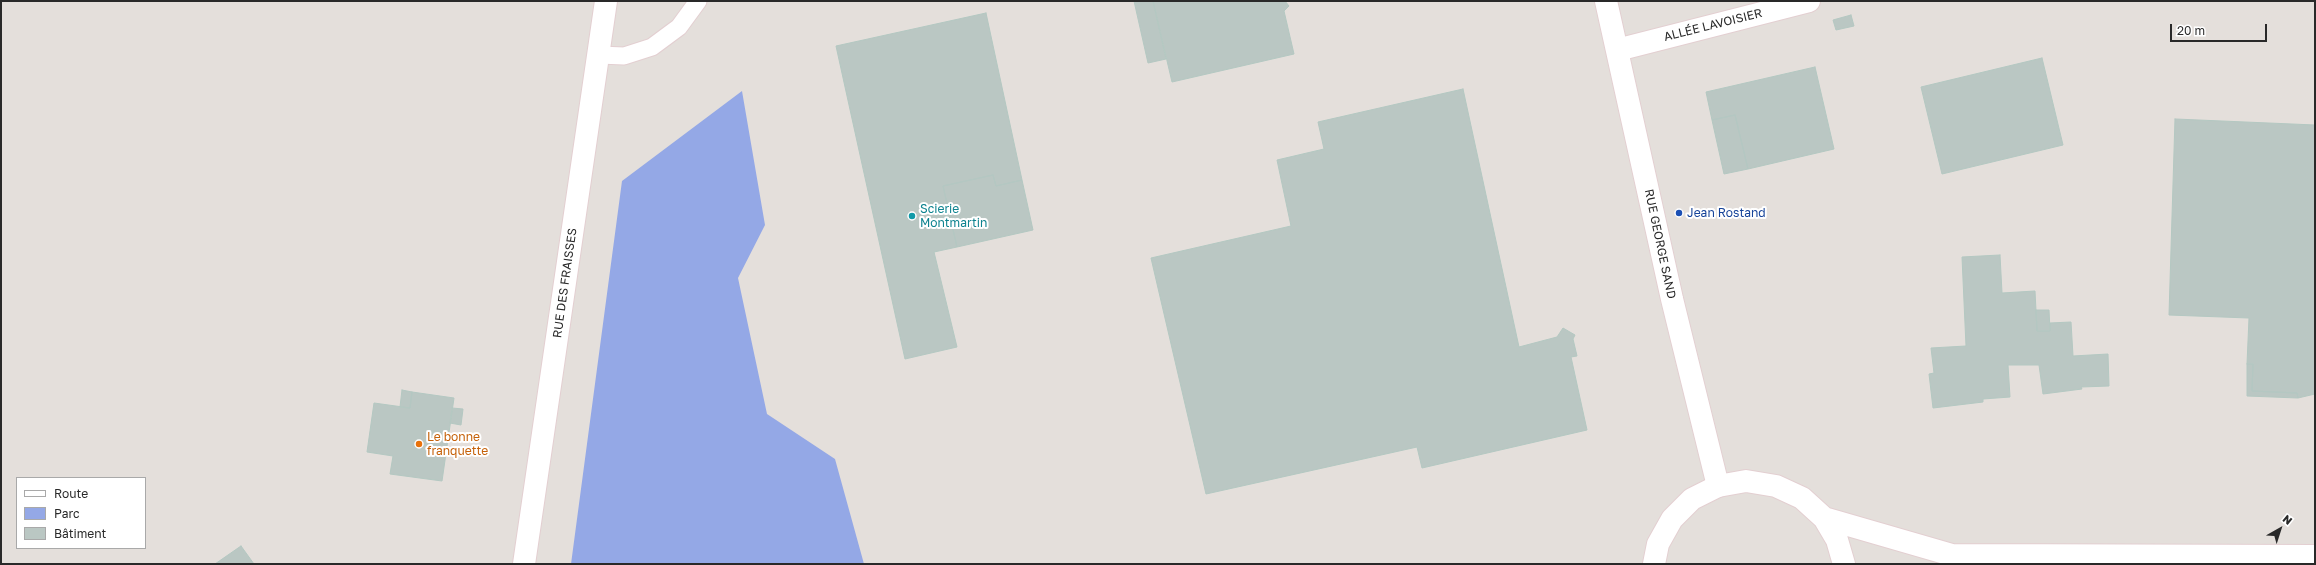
<!DOCTYPE html>
<html>
<head>
<meta charset="utf-8">
<style>
  body { margin:0 }
  #map { position:relative; width:2316px; height:565px; overflow:hidden; background:#daece6; font-family:"Golos Text",sans-serif }
  canvas { display:block }
  .frame { position:absolute; inset:0; border:2px solid #292929; pointer-events:none }
  .legend { position:absolute; left:16px; top:477px; width:130px; height:72px; box-sizing:border-box; background:#fff; border:1px solid #a9a9a9; margin:0; padding:5px 7px; list-style:none; font-size:12px; color:#292929 }
  .legend li { display:flex; align-items:center; gap:8px; height:20px }
  .legend b { width:20px; border:1px solid #a9a9a9 }
  .north { position:absolute; left:2260px; top:509px; width:40px; height:40px; -webkit-text-stroke:3px #fff; paint-order:stroke; rotate:39deg; font-size:11px; font-weight:700; line-height:16px; text-align:center; color:#292929 }
  .north::after { content:''; display:block; margin:auto; width:14px; height:18px; background:#292929; clip-path:polygon(50% 0,100% 100%,50% 72%,0 100%) }
  .scale { position:absolute; left:2170px; top:24px; width:97px; height:18px; box-sizing:border-box; border:2px solid #292929; border-top:0; padding-left:5px; font-size:12px; line-height:14px; white-space:nowrap; color:#292929; -webkit-text-stroke:3px #fff; paint-order:stroke }
</style>
</head>
<body>
<div id="map">
<canvas width="2316" height="565"></canvas>
<div class="frame"></div>
<ul class="legend">
<li><b style="height:5px;background:#fff"></b>Route</li>
<li><b style="height:11px;background:#94a8e6"></b>Parc</li>
<li><b style="height:11px;background:#bac7c3"></b>Bâtiment</li>
</ul>
<div class="north">N</div>
<div class="scale">20 m</div>
</div>
<script>
const context = document.querySelector('canvas').getContext('2d');
context.lineJoin = 'round';
function fill(path, color) { context.fillStyle = color; context.fill(path, 'evenodd'); }
const poly = rows => new Path2D(rows.map(r => 'M' + r).join(''));
function trace(path, color, width, dash) { context.strokeStyle = color; context.lineWidth = width; context.lineCap = dash ? 'butt' : 'round'; context.setLineDash(dash || []); context.stroke(path); }
function label(font, color, halo, rows, align = 'center') {
  context.font = font + ' "Golos Text",sans-serif'; context.lineWidth = 4; context.setLineDash([]); context.textBaseline = 'middle'; context.strokeStyle = halo; context.fillStyle = color; for (const [text, x, y, turn = 0] of rows) {
    context.save(); context.translate(x, y); context.rotate((+turn || 0) * Math.PI / 180); context.textAlign = isNaN(turn) ? turn : align; if (halo) context.strokeText(text, 0, 0); context.fillText(text, 0, 0); context.restore();
  }
}
fill(poly([
  [1,1,2315,1,2315,564,1,564],
  [17,478,145,478,145,548,17,548]
]), '#e4dfdb');
fill(poly([
  [742,91,765,225,738,278,767,414,835,459,864,564,571,564,622,181]
]), '#94a8e6');
const building = poly([
  [1134,1,1153,1,1166,59,1148,63,1134,1],
  [1153,1,1285,1,1289,6,1284,11,1294,54,1172,82,1153,1],
  [986,13,1022,180,996,186,993,175,943,186,957,247,934,252,957,347,905,359,836,46,986,13],
  [1851,15,1854,26,1836,30,1833,20,1851,15],
  [2042,58,2063,145,1942,174,1921,87,2042,58],
  [1815,67,1834,149,1748,169,1735,115,1712,120,1706,92,1815,67],
  [1463,89,1519,347,1557,337,1563,328,1575,335,1573,339,1577,356,1571,357,1587,430,1422,468,1417,447,1206,494,1151,258,1291,226,1277,160,1324,149,1318,122,1463,89],
  [1735,115,1748,169,1724,174,1712,120,1735,115],
  [2175,119,2315,125,2315,394,2298,398,2297,393,2252,391,2253,364,2247,364,2249,318,2169,315,2175,119],
  [993,175,996,186,1022,180,1033,230,957,247,943,186,993,175],
  [2000,255,2002,293,2035,291,2037,331,2050,331,2050,323,2071,322,2073,356,2108,354,2109,386,2081,387,2082,389,2043,394,2039,365,2008,365,2010,397,1983,399,1983,402,1933,408,1929,374,1934,373,1931,348,1966,346,1962,257,2000,255],
  [2036,310,2049,310,2050,331,2037,331,2036,310],
  [2247,364,2253,364,2252,391,2297,393,2298,398,2247,396,2247,364],
  [402,390,412,392,410,408,400,407,402,390],
  [412,392,454,398,442,481,390,474,393,456,367,452,374,403,410,408,412,392],
  [452,408,463,409,461,425,450,423,452,408],
  [241,546,254,564,215,564,241,546]
]);
fill(building, '#bac7c3');
trace(building, '#b4c8c2', 1);
const lane = poly([
  [599,55,624,56,652,47,679,27,698,1]
]);
const street = poly([
  [1606,1,1672,299,1718,486],
  [1617,50,1809,1],
  [524,564,606,1]
]);
const secondary = poly([
  [1824,518,1952,555,2315,556],
  [1654,564,1658,544,1672,519,1692,499,1718,486,1746,481,1776,486,1802,498,1824,518,1837,540,1844,564]
]);
trace(lane, '#e3cfd1', 19);
trace(street, '#e3cfd1', 24);
trace(secondary, '#e3cfd1', 24);
trace(lane, '#fff', 17);
trace(street, '#fff', 22);
trace(secondary, '#fff', 22);
for (const [x, y, r, color] of [
  [1679,213,4,"#1a4fb4"],
  [912,216,4,"#0f9aa8"],
  [419,444,4,"#e8710a"]
]) { const dot = new Path2D(); dot.arc(x, y, r, 0, 2 * Math.PI); context.fillStyle = color; context.fill(dot); trace(dot, '#fff', 1.5); }
label('12px', '#292929', '#fff', [
  ["ALLÉE LAVOISIER",1713,25,-14],
  ["RUE GEORGE SAND",1660,244,78],
  ["RUE DES FRAISSES",565,283,-82]
]);
label('12px', '#0d838f', '#fff', [
  ["Scierie",920,209],
  ["Montmartin",920,223]
], 'left');
label('12px', '#164399', '#fff', [
  ["Jean Rostand",1687,213]
], 'left');
label('12px', '#c56008', '#fff', [
  ["Le bonne",427,437],
  ["franquette",427,451]
], 'left');
</script>
</body>
</html>
